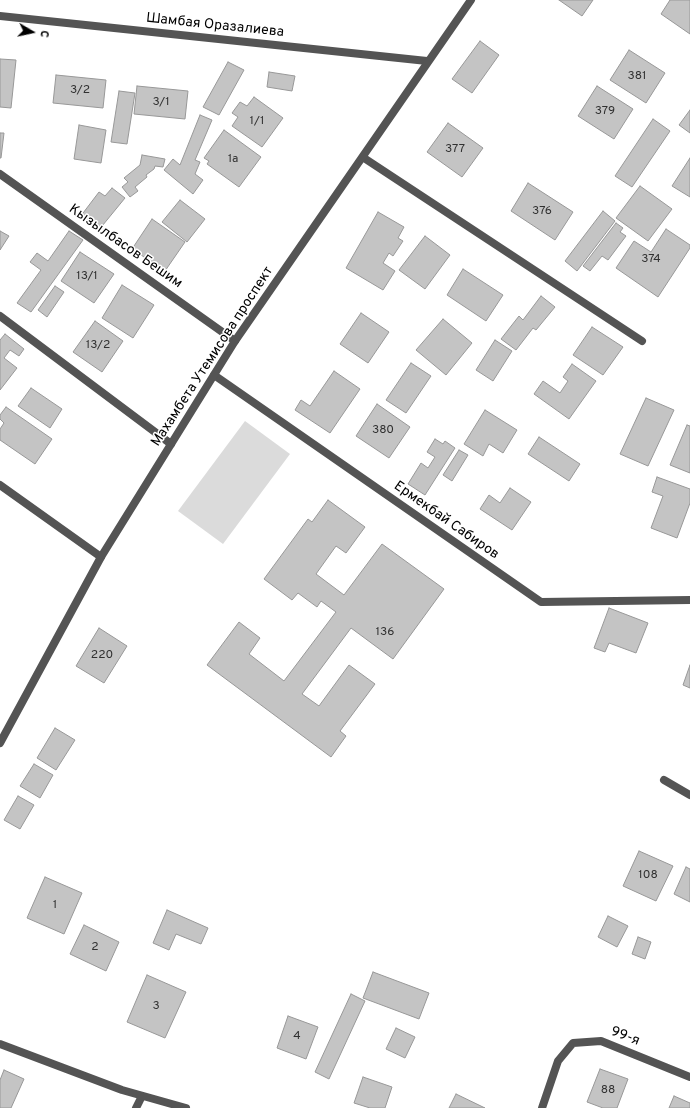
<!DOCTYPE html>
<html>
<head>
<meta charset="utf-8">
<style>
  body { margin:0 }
  #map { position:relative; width:690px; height:1108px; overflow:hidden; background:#fff; font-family:Overpass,sans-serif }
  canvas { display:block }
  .north { position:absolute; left:12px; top:12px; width:40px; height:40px; -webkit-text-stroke:3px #fff; paint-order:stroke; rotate:99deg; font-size:11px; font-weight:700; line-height:16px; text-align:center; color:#000 }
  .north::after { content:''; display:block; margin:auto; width:14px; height:18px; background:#000; clip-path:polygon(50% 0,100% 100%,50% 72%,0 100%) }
</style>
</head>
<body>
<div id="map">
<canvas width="690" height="1108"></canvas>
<div class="north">С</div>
</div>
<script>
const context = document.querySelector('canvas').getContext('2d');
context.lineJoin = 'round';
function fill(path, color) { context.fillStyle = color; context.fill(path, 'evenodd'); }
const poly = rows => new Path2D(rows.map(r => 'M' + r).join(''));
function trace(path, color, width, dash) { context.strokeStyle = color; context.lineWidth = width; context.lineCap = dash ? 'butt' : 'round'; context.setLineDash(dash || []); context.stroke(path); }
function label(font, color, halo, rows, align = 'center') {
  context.font = font + ' Overpass,sans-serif'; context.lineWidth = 3; context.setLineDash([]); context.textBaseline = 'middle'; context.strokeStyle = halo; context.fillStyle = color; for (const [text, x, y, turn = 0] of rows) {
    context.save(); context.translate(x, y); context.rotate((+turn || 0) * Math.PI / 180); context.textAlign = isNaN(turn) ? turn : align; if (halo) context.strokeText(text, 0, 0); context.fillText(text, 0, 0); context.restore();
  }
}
fill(poly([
  [245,421,290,454,223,544,178,511]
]), '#dbdbdb');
const building = poly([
  [559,0,593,0,582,16,559,0],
  [670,0,690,0,690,34,661,14,670,0],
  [480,41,499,55,472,93,452,79,480,41],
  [629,50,665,73,646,103,610,80,629,50],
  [0,59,16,60,11,108,0,107,0,59],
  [228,62,244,70,219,115,203,107,228,62],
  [269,72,295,76,292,91,267,87,269,72],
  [56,75,106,80,103,108,53,103,56,75],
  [137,86,188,91,185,119,134,114,137,86],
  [597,86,633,109,614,139,578,116,597,86],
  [119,91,135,93,127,144,111,142,119,91],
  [254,97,283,118,262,147,232,126,238,117,232,113,240,102,247,106,254,97],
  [690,110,690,133,679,125,690,110],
  [200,115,212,120,195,160,200,162,195,174,203,180,193,194,164,170,173,159,180,165,200,115],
  [653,119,670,131,632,187,615,176,653,119],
  [448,123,483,148,462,177,427,152,448,123],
  [79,125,106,130,101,163,74,159,79,125],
  [224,130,261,157,239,187,207,164,209,161,204,158,224,130],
  [0,133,4,133,1,158,0,158,0,133],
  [142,155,165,159,163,167,155,166,154,169,146,175,147,177,135,187,138,191,130,197,122,187,128,182,124,178,140,165,142,155],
  [690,158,690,197,672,186,690,158],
  [528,183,573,212,555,240,511,211,528,183],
  [640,186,672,209,648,241,616,218,640,186],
  [112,188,125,198,98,231,80,217,99,192,105,196,112,188],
  [180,200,205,219,187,242,162,222,180,200],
  [603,211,615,221,577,271,565,261,603,211],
  [378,212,404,227,398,238,403,241,393,256,389,253,383,263,395,271,383,290,346,268,378,212],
  [152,219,185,242,165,271,132,249,152,219],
  [616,223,623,228,620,232,626,236,608,260,602,256,590,271,583,266,616,223],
  [666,229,690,245,690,248,658,297,616,268,634,241,651,252,666,229],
  [0,231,9,236,0,250,0,231],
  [69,231,83,240,31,312,17,303,41,270,30,262,37,253,48,261,69,231],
  [425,236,450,255,425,289,399,270,425,236],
  [80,252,114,274,94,303,61,281,80,252],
  [463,269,503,295,486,321,447,295,463,269],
  [122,285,154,305,133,338,102,318,122,285],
  [55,286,64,292,47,317,38,310,55,286],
  [541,296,555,307,536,330,533,328,516,350,501,339,519,316,523,320,541,296],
  [361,313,389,332,368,363,340,344,361,313],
  [443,319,472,343,446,375,416,350,443,319],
  [95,321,123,341,102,372,73,352,95,321],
  [592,327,623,347,603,375,573,355,592,327],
  [5,334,24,349,19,356,10,350,4,358,17,368,0,390,0,340,5,334],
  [495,340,512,351,493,381,476,370,495,340],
  [411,363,431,376,406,413,386,400,411,363],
  [572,364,596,381,569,419,534,394,543,381,560,393,568,381,563,377,572,364],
  [334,371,360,389,330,433,295,410,301,400,310,406,334,371],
  [31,388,62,409,50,428,18,406,31,388],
  [646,398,674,410,648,466,620,454,646,398],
  [377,404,410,427,389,458,356,436,377,404],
  [6,407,52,439,35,464,0,440,0,429,4,423,0,419,0,415,6,407],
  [485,410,517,430,503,453,489,444,483,456,464,444,485,410],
  [687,425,690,426,690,473,670,465,687,425],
  [539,437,580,464,569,481,528,454,539,437],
  [435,439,443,444,445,441,455,448,425,495,408,484,421,463,428,468,435,457,427,452,435,439],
  [459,450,468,455,452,481,443,475,459,450],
  [657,477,690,489,690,503,677,538,651,528,663,496,652,492,657,477],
  [510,488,531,502,512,530,480,509,489,495,500,503,510,488],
  [328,500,365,527,346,553,336,546,316,574,344,595,382,544,444,589,393,659,351,628,302,694,319,706,349,665,375,684,340,731,346,736,331,757,207,665,239,622,260,638,249,654,284,681,336,612,321,601,317,607,298,593,292,600,264,579,308,519,312,522,328,500],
  [609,608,648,623,636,653,609,643,605,652,594,648,609,608],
  [99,628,127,646,104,683,76,666,99,628],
  [690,665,690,688,683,685,690,665],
  [55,728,75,740,56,770,37,758,55,728],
  [34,764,53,775,40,798,20,786,34,764],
  [18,796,34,805,20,829,4,820,18,796],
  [639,851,673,866,656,901,623,886,639,851],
  [686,867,690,869,690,902,674,894,686,867],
  [45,877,82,893,64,934,27,918,45,877],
  [167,910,208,928,201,944,176,934,169,950,153,943,167,910],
  [608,916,628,926,617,947,598,937,608,916],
  [84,925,119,942,106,971,70,954,84,925],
  [638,937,651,942,645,959,632,954,638,937],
  [373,972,429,993,419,1019,363,998,373,972],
  [147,975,186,992,165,1038,127,1022,147,975],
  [351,994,365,1001,329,1079,315,1072,351,994],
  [288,1016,318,1027,306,1059,277,1048,288,1016],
  [396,1028,415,1037,405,1058,386,1049,396,1028],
  [600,1069,628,1079,617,1108,603,1108,587,1102,600,1069],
  [4,1070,24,1079,11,1108,0,1108,0,1080,4,1070],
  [363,1077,392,1087,385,1108,370,1108,354,1103,363,1077],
  [456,1094,485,1108,449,1108,456,1094],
  [674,1096,690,1103,690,1108,669,1108,674,1096]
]);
fill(building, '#c4c4c4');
trace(building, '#989898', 1);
trace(poly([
  [0,316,171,444]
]), '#545454', 8);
trace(poly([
  [0,16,427,61],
  [364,158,642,341],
  [0,174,235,341],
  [214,375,541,602,690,600],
  [0,485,101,557],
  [664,780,690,795],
  [0,1044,122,1090,186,1108],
  [136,1108,142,1096],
  [542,1108,558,1061,573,1043,601,1041,690,1077]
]), '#545454', 8);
trace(poly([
  [0,743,101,557,235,341,471,0]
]), '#545454', 8);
label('12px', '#313131', null, [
  ["381",637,77],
  ["3/2",80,91],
  ["3/1",161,103],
  ["379",605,112],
  ["1/1",257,122],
  ["377",455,150],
  ["1а",233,160],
  ["376",542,212],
  ["374",651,260],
  ["13/1",87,277],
  ["13/2",98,346],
  ["380",383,431],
  ["136",385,633],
  ["220",102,656],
  ["108",648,876],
  ["1",55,906],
  ["2",95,948],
  ["3",156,1007],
  ["4",297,1037],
  ["88",608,1091]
]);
label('14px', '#000', '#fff', [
  ["Шамбая Оразалиева",215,26,6],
  ["Кызылбасов Бешим",125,247,35],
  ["Махамбета Утемисова проспект",213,357,-57],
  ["Ермекбай Сабиров",446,521,35],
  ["99-я",625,1037,21]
]);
</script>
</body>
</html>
